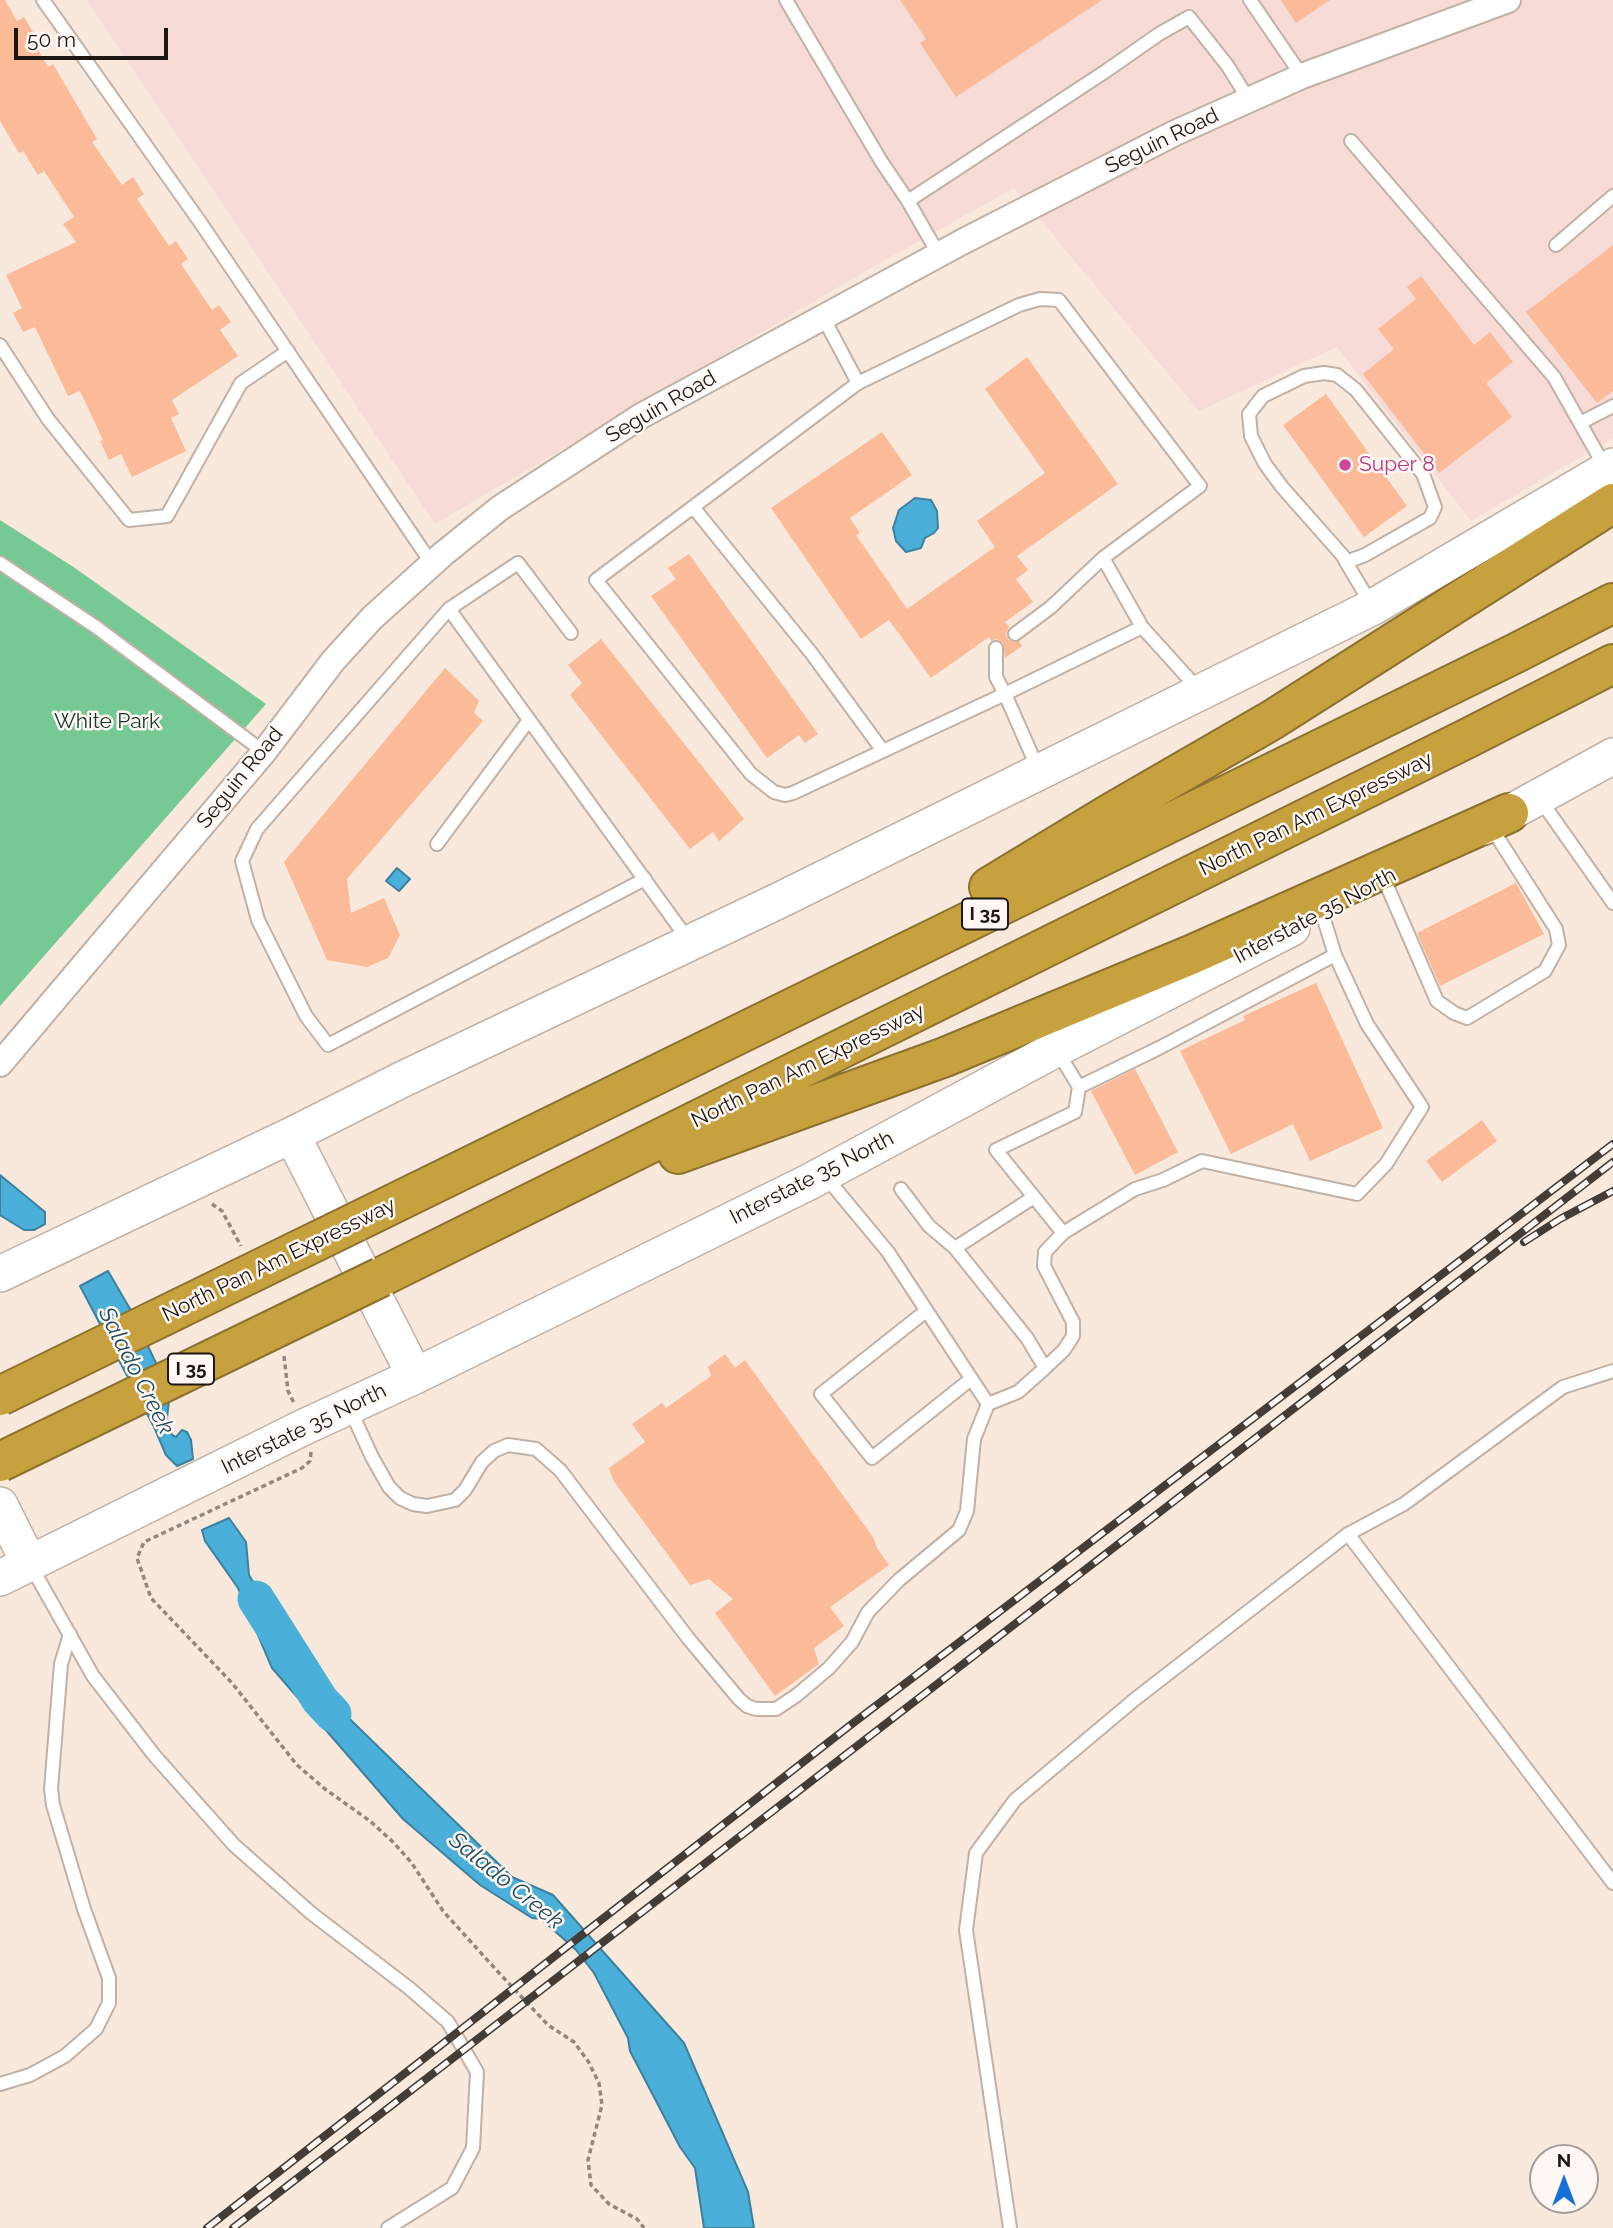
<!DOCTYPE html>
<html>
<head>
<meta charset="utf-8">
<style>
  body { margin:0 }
  #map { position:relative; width:1613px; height:2228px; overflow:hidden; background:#f9e9dd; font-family:Raleway,sans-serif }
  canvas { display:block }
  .north { position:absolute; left:1529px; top:2144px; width:70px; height:70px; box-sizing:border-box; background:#fff8f4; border:2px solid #a59e9a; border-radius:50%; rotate:0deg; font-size:19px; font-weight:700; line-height:28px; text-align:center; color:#1d1713 }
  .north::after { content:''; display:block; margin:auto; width:24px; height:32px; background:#1471da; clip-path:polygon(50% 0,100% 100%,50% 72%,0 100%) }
  .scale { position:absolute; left:14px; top:28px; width:154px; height:32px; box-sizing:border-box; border:4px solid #1d1713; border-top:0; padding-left:9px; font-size:21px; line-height:24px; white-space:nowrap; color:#1d1713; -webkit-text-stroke:5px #fff8f4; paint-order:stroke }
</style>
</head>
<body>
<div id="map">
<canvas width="1613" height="2228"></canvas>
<div class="north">N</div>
<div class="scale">50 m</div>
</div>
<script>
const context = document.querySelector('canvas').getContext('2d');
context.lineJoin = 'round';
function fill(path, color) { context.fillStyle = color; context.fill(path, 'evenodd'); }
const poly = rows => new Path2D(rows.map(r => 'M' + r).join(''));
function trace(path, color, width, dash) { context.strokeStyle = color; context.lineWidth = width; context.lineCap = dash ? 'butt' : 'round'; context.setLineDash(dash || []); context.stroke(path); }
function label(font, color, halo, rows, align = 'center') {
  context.font = font + ' Raleway,sans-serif'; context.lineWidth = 5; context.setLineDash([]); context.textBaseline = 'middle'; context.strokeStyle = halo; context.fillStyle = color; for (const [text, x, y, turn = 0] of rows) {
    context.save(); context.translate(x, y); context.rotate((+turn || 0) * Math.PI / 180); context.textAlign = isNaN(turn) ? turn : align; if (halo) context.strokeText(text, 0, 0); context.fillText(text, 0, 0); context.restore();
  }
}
fill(poly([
  [87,0,1613,0,1613,438,1471,521,1337,347,1199,411,1014,188,878,264,435,524]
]), '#f6dbd7');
fill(poly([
  [0,520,75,568,266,704,0,1006]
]), '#76c894');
const water = poly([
  [915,498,931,500,937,511,938,528,934,533,925,538,921,548,906,552,896,541,893,528,899,510,915,498],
  [397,868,410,879,399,891,386,881,397,868],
  [0,1175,45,1212,45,1224,34,1230,24,1230,0,1215,0,1175],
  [108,1271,133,1314,170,1393,167,1418,172,1435,176,1437,182,1430,187,1432,191,1440,193,1459,177,1466,166,1455,154,1427,80,1286,108,1271],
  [229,1518,246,1542,249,1575,279,1625,285,1656,512,1877,553,1895,684,2043,748,2192,754,2228,704,2228,695,2168,680,2147,630,2051,628,2038,594,1973,576,1950,541,1919,532,1918,480,1885,403,1819,272,1668,238,1588,205,1541,202,1530,229,1518]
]);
fill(water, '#4aafd9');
trace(water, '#3c819e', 2);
trace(poly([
  [256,1599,320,1700,333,1714]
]), '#4aafd9', 37);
fill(poly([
  [0,0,5,0,17,21,24,17,33,32,29,34,48,67,53,64,97,139,92,142,122,185,133,177,144,194,137,199,169,246,176,241,188,259,181,264,212,310,219,305,231,322,220,330,238,356,172,400,179,414,171,418,186,451,132,477,121,454,109,460,100,441,103,440,80,391,68,396,35,327,23,332,13,313,22,308,6,275,76,242,63,224,74,217,44,171,38,175,23,151,19,153,0,121],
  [900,0,1102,0,956,97,920,43,926,39],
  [1281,0,1330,0,1296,23],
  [1613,245,1613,391,1597,403,1526,312],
  [1421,276,1474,345,1490,332,1513,362,1486,383,1512,417,1439,473,1363,374,1394,349,1378,329,1416,299,1407,287],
  [1027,357,1118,484,1017,556,1028,570,1016,579,1033,602,1005,622,1009,627,1006,634,1008,639,1012,642,1019,641,1022,646,1005,658,1003,643,997,639,991,641,989,637,931,678,889,620,861,639,771,508,882,432,912,475,850,518,860,533,856,535,907,609,995,547,977,521,1045,473,985,389],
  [1326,394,1407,506,1364,537,1283,425],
  [689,554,818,734,805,743,799,735,767,758,651,596,676,579,668,568],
  [601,639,744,819,719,841,713,832,690,849,570,695,582,683,568,665],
  [445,668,479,701,474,713,483,721,347,879,351,913,384,898,400,935,388,958,367,967,327,960,284,862],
  [1516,883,1544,934,1440,986,1417,933],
  [1316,983,1383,1128,1310,1161,1293,1124,1231,1154,1180,1051,1245,1020,1243,1016],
  [1135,1069,1178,1152,1135,1175,1091,1091],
  [1482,1120,1497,1141,1442,1182,1426,1161],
  [725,1354,735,1368,745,1360,873,1537,877,1548,889,1565,830,1607,844,1626,814,1648,819,1664,775,1696,715,1613,733,1599,709,1579,690,1585,613,1480,609,1468,645,1442,632,1424,662,1403,666,1408,711,1376,708,1367]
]), '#fbba98');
const lane = poly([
  [43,0,200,222,432,564],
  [786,0,881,161,908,201,1106,71,1159,34,1189,17,1227,65,1249,100],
  [1250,0,1302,76],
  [1351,141,1554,377,1606,469],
  [908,201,939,255],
  [1556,245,1613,196],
  [823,317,858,383,1019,305,1040,299,1059,300,1200,486,1103,558,1142,627],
  [0,345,48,419,129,520,167,516,241,383,288,351],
  [858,383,596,580,751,774,774,792,785,795,793,793,1005,694,1038,769],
  [1580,423,1613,406],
  [693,507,812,654,883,751],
  [1346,562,1365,555,1430,518,1435,507,1423,474,1356,390,1337,375,1324,373,1304,376,1263,396,1249,414,1251,436,1265,464,1282,487,1343,556,1346,562,1371,604],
  [0,563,96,627,264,752],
  [449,609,689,941],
  [571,633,518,563,449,609,257,829,242,861,258,920,306,1016,328,1045,645,879],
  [1015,634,1051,607,1103,558],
  [996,648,996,677,1005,694,1142,627,1198,689],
  [1539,798,1613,903],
  [437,844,529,720],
  [1384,879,1437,1001,1454,1013,1467,1018,1545,971,1559,945,1556,929,1491,827],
  [1322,913,1335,955],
  [1058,1052,1079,1087],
  [901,1189,929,1226,955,1248],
  [926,1311,821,1394,872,1458,971,1379],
  [1045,1368,1064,1350,1073,1336,1073,1322,1044,1266,1045,1252,1063,1233],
  [988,1404,1018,1392,1045,1368,1027,1338,955,1248,1034,1197,1063,1233,1135,1189,1163,1180,1202,1161,1357,1194,1386,1164,1422,1107,1367,1024,1335,955,1159,1048,1079,1087,1075,1112,996,1150,1034,1197],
  [349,1407,372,1457,389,1487,400,1498,413,1504,427,1506,455,1500,465,1490,482,1462,494,1451,508,1445,536,1449,560,1470,688,1638,739,1699,747,1706,756,1709,776,1709,797,1695,829,1668,852,1642,868,1612,899,1580,959,1530,967,1511,974,1439,988,1404,888,1252,825,1176],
  [1348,1534,1613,1883],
  [31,1566,93,1676,154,1755,234,1845,311,1913,409,1988,448,2022,477,2072,473,2148,452,2188,388,2228],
  [0,2084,30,2075,65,2056,96,2029,109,2003,109,1978,84,1909,53,1805,51,1789,61,1664,70,1634],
  [1010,2228,966,1930,976,1853,1015,1800,1134,1700,1348,1534,1404,1504,1563,1387,1613,1371]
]);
const street = poly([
  [0,1064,264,752,333,661,372,618,443,554,500,508,641,416,962,242,1175,133,1302,76,1508,0]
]);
const secondary = poly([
  [1484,827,1613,756],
  [292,1135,415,1376],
  [0,1274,292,1135,403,1079,776,902,1373,607,1613,466],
  [0,1505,29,1563],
  [0,1578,304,1427,415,1376,809,1182,1056,1049,1292,928]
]);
const highway = poly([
  [989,887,1111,813,1272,720,1613,503],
  [678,1154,945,1057,1191,955,1509,813],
  [356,1222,1516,653,1613,603],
  [381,1277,1468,738,1613,664]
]);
trace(lane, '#c0b1a6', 16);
trace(street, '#c0b1a6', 28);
trace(secondary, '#c0b1a6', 38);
trace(highway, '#8c712f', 42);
trace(poly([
  [212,1204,222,1211,241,1246],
  [284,1356,288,1391,294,1403],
  [311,1452,310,1461,302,1468,144,1542,137,1558,151,1598,232,1683,297,1765,325,1789,370,1821,393,1842,411,1862,443,1911,500,1974,548,2025,574,2042,588,2061,599,2083,602,2105,588,2160,591,2185,609,2204,637,2219,644,2228]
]), '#92877e', 3.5, [5, 3.5]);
trace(lane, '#fff', 12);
trace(street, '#fff', 24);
trace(secondary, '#fff', 35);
trace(highway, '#c7a13e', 38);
const rail = poly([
  [1524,1242,1560,1219,1613,1191],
  [207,2228,848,1727,1613,1144],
  [233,2228,1613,1162]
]);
trace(rail, '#443c36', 8);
trace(rail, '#fff8f4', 5, [16]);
const highwayBridge = poly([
  [0,1396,356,1222],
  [0,1462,381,1277]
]);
trace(highwayBridge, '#8c712f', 42, []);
trace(highwayBridge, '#c7a13e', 38);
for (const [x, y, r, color] of [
  [1345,465,7,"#d1479c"]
]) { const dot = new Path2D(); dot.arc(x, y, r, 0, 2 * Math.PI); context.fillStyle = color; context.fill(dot); trace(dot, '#fff8f4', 2.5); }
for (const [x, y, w] of [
  [985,914,46],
  [191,1369,46]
]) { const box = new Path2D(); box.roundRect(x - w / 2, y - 15.5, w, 31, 5); context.fillStyle = '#fff8f4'; context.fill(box); trace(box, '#1d1713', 2); }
label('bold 19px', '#1d1713', null, [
  ["I 35",985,914],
  ["I 35",191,1369]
]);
label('21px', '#1d1713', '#fff8f4', [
  ["Seguin Road",1162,141,-26],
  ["Seguin Road",661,407,-30],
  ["Seguin Road",240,778,-51],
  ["North Pan Am Expressway",1316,814,-26],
  ["Interstate 35 North",1315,916,-28],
  ["North Pan Am Expressway",808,1066,-26],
  ["Interstate 35 North",812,1178,-27],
  ["North Pan Am Expressway",279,1260,-26],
  ["Interstate 35 North",304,1429,-26]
]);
label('21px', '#b23c85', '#fff8f4', [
  ["Super 8",1359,465]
], 'left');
label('21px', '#183b26', '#fff8f4', [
  ["White Park",107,722]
]);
label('italic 23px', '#224d5f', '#fff8f4', [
  ["Salado Creek",136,1371,63],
  ["Salado Creek",506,1881,39]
]);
</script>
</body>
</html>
